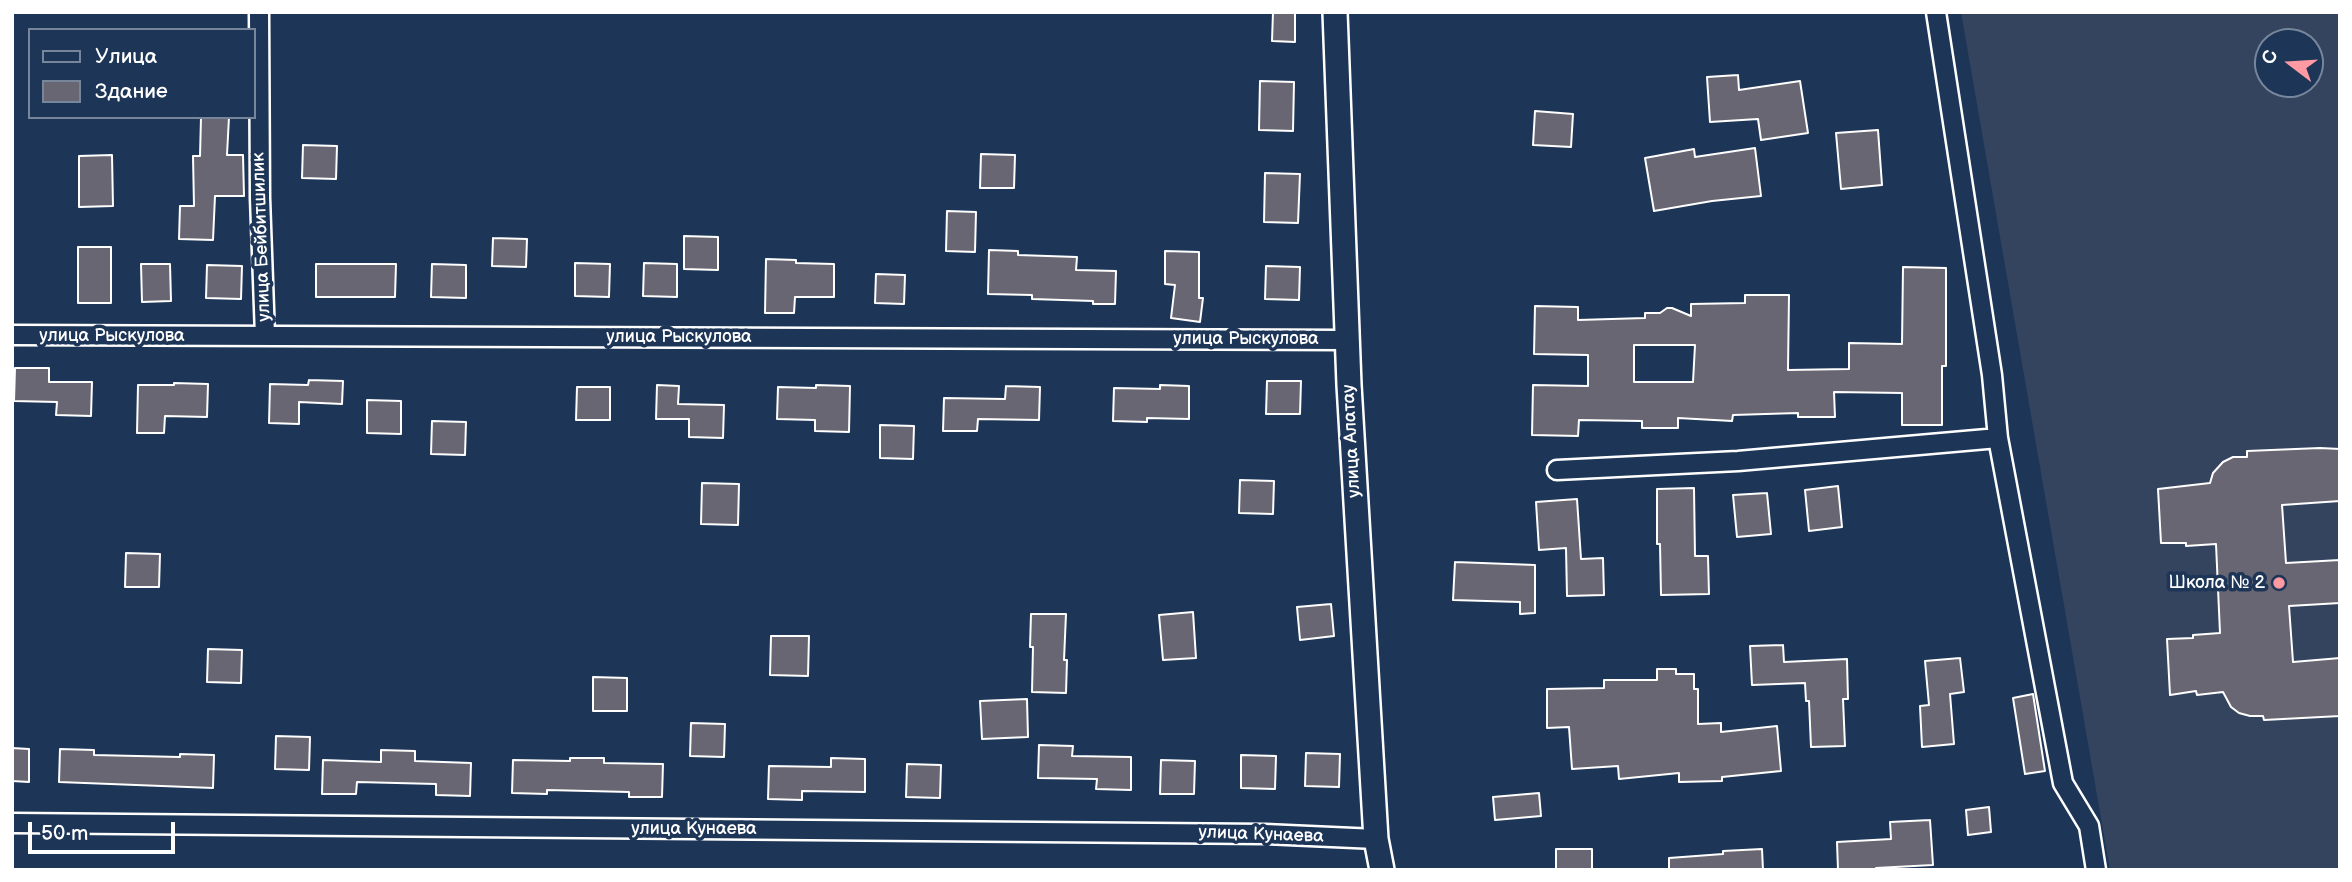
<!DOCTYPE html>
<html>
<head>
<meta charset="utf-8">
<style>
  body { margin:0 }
  #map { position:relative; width:2352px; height:882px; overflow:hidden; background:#1d3557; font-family:"Balsamiq Sans",sans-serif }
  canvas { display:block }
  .frame { position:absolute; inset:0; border:14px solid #fff; pointer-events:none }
  .legend { position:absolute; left:28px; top:28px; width:228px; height:91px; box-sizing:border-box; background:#1d3557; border:2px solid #77869a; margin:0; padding:9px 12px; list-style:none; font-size:21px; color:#fff }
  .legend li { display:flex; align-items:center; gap:14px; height:35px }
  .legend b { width:35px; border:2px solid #77869a }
  .north { position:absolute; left:2254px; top:28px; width:70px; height:70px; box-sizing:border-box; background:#1d3557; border:2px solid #77869a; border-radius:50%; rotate:287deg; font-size:19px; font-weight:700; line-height:28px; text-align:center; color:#fff }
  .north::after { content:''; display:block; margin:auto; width:24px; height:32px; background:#ff9aa2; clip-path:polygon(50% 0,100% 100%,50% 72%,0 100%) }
  .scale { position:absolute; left:28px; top:822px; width:147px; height:32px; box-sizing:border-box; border:4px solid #fff; border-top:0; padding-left:9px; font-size:21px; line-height:24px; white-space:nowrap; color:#fff; -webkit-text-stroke:5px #1d3557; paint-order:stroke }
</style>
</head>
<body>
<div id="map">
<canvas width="2352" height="882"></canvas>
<div class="frame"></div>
<ul class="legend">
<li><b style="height:9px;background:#1d3557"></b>Улица</li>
<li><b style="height:19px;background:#686672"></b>Здание</li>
</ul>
<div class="north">С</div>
<div class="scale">50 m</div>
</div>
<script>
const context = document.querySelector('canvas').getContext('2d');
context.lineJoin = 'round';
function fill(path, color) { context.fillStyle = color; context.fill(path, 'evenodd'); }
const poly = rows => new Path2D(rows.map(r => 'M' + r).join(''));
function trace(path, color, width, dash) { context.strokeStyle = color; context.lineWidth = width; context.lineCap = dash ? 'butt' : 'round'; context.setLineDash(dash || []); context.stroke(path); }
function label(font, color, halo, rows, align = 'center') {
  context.font = font + ' "Balsamiq Sans",sans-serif'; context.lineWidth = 7; context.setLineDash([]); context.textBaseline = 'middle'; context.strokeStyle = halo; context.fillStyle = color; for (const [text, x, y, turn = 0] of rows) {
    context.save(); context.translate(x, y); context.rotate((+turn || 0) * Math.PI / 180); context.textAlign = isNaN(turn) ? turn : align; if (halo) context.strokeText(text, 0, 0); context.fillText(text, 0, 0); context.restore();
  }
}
fill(poly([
  [1961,12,2340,12,2340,870,2110,870],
  [2268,42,2310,42,2310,84,2268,84]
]), '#34445f');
const building = poly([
  [1273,12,1295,12,1295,42,1272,41,1273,12],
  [1738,75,1739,90,1800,81,1808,133,1761,140,1758,119,1710,122,1707,77,1738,75],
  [1260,81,1294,82,1293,131,1259,130,1260,81],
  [1535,111,1573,114,1571,147,1533,145,1535,111],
  [201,117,229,117,227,155,243,155,244,196,215,196,213,240,179,239,180,206,194,206,193,156,200,156,201,117],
  [1878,130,1882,185,1841,189,1836,133,1878,130],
  [303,145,337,146,336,179,302,178,303,145],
  [1755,148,1761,196,1712,201,1654,211,1645,158,1694,149,1695,157,1755,148],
  [981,154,1015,155,1014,188,980,188,981,154],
  [112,155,113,206,79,207,79,156,112,155],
  [1265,173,1300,174,1298,223,1264,222,1265,173],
  [947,211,976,212,975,252,946,251,947,211],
  [684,236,718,237,718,270,684,269,684,236],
  [493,238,527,239,526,267,492,266,493,238],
  [78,247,111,247,111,303,78,303,78,247],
  [989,250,1018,251,1018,255,1077,257,1076,270,1116,271,1115,304,1093,304,1093,301,1032,299,1032,295,988,294,989,250],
  [1165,251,1199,252,1199,298,1203,298,1200,322,1171,318,1175,285,1165,284,1165,251],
  [766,259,796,260,796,263,834,264,834,297,795,297,794,313,765,313,766,259],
  [575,263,610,264,609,297,575,296,575,263],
  [644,263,677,264,677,297,643,296,644,263],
  [141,264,170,264,171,301,142,302,141,264],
  [316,264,396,264,395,297,316,297,316,264],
  [432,264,466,265,466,298,431,297,432,264],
  [207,265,242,266,241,299,206,298,207,265],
  [1266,266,1300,267,1299,300,1265,299,1266,266],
  [1903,267,1946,268,1946,366,1942,366,1942,425,1902,425,1902,393,1834,392,1835,417,1798,417,1798,413,1733,415,1732,421,1678,418,1678,428,1642,428,1642,421,1579,420,1578,436,1532,435,1533,385,1588,386,1588,355,1534,354,1535,306,1578,307,1578,320,1645,318,1645,313,1660,313,1667,308,1672,308,1691,316,1691,304,1745,303,1745,295,1789,295,1788,370,1849,369,1849,343,1902,344,1903,267],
  [1634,345,1695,345,1693,382,1634,382,1634,345],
  [876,274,905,275,904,304,875,303,876,274],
  [15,368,49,368,49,382,92,382,91,416,56,415,57,402,14,401,15,368],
  [309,380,343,381,342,404,299,402,299,424,269,423,270,384,308,385,309,380],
  [1267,381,1301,381,1300,414,1266,414,1267,381],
  [174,383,208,384,207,417,165,416,164,433,137,433,138,385,174,385,174,383],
  [657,385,679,386,678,404,724,405,723,438,689,437,689,419,656,419,657,385],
  [816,385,850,386,849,432,815,431,815,420,777,419,778,387,816,388,816,385],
  [1160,385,1189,386,1189,419,1147,418,1147,422,1113,421,1114,388,1160,389,1160,385],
  [1006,386,1040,387,1039,420,978,419,977,431,943,431,944,398,1005,399,1006,386],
  [577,387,610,387,610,420,576,420,577,387],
  [367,400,401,401,401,434,367,433,367,400],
  [432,421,466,422,465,455,431,454,432,421],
  [880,425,914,426,913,459,880,458,880,425],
  [2320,448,2340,449,2340,501,2282,505,2286,563,2340,560,2340,603,2289,606,2293,662,2340,658,2340,716,2264,720,2263,716,2250,716,2239,713,2231,707,2223,692,2197,695,2196,691,2170,695,2167,639,2193,638,2193,635,2220,633,2216,544,2186,546,2186,543,2161,543,2158,489,2210,483,2213,473,2223,462,2233,457,2247,457,2247,451,2320,448],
  [1240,480,1274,481,1273,514,1239,513,1240,480],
  [702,483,739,484,738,525,701,524,702,483],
  [1838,486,1842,527,1809,531,1805,490,1838,486],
  [1694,488,1695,556,1708,556,1709,594,1661,595,1660,544,1657,544,1657,489,1694,488],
  [1767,493,1771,534,1737,537,1733,495,1767,493],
  [1577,499,1581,559,1603,558,1604,595,1567,596,1566,548,1539,550,1536,502,1577,499],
  [126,553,160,554,159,587,125,587,126,553],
  [1455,562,1535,565,1535,613,1520,614,1520,602,1453,600,1455,562],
  [1331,604,1334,636,1300,640,1297,607,1331,604],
  [1193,612,1196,658,1163,660,1159,615,1193,612],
  [1031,614,1066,614,1064,660,1067,660,1066,693,1032,692,1033,647,1030,647,1031,614],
  [771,636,809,636,808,676,770,675,771,636],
  [1783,645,1784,662,1847,659,1848,699,1843,699,1845,746,1811,747,1809,701,1806,701,1805,683,1752,685,1750,646,1783,645],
  [208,649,242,650,241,683,207,682,208,649],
  [1960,658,1964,692,1950,694,1954,744,1922,747,1920,706,1929,705,1925,661,1960,658],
  [1657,669,1676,669,1676,674,1694,674,1694,689,1698,689,1698,724,1721,723,1721,732,1777,726,1781,771,1722,777,1722,781,1679,782,1679,773,1619,779,1618,766,1572,769,1569,727,1547,728,1547,689,1604,688,1604,680,1657,680,1657,669],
  [593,677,627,678,627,711,593,711,593,677],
  [2033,694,2045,771,2025,774,2013,698,2033,694],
  [1027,699,1028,737,982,739,980,701,1027,699],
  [691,723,725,724,724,757,690,756,691,723],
  [276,736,310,737,309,770,275,769,276,736],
  [1039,745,1073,746,1072,756,1131,757,1131,790,1096,789,1097,779,1038,778,1039,745],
  [12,748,29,749,29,782,12,781,12,748],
  [60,749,94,750,94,755,180,757,180,754,214,755,213,788,59,782,60,749],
  [381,750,415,751,415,761,471,763,470,796,436,795,436,784,357,782,356,794,322,794,323,760,381,762,381,750],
  [1306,753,1340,754,1339,787,1305,786,1306,753],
  [1241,755,1276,756,1275,789,1241,788,1241,755],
  [570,758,604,758,604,763,663,764,662,797,629,797,629,792,547,790,547,794,512,793,513,760,570,761,570,758],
  [831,758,865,759,865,792,802,791,802,800,768,799,769,766,831,767,831,758],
  [1161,760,1195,761,1194,794,1160,794,1161,760],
  [907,764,941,765,940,798,906,797,907,764],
  [1539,793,1541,816,1495,820,1493,797,1539,793],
  [1989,807,1991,832,1968,835,1966,810,1989,807],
  [1930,820,1933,865,1876,868,1876,870,1838,870,1837,842,1891,839,1890,822,1930,820],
  [1556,849,1592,849,1592,870,1556,870,1556,849],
  [1762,849,1763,870,1669,870,1669,858,1723,854,1723,851,1762,849]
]);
fill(building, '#686672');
trace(building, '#fff', 2);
const minor = poly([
  [259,12,260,198,265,336],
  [1936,12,1992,375,1998,438,2063,783,2089,826,2096,870],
  [12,335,1346,340],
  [1557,470,1738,461,1998,438],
  [12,823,1265,834,1376,839]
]);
const tertiary = poly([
  [1335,12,1349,385,1376,839,1382,870]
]);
trace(minor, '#fff', 23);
trace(tertiary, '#fff', 28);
trace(minor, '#1d3557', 18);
trace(tertiary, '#1d3557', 23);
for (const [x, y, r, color] of [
  [2279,583,7,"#ff9aa2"]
]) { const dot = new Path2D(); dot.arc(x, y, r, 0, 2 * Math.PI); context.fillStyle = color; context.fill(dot); trace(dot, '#1d3557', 2.5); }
label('18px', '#fff', '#1d3557', [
  ["улица Бейбитшилик",262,237,-92],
  ["улица Рыскулова",112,336],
  ["улица Рыскулова",679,337],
  ["улица Рыскулова",1246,339],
  ["улица Алатау",1352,441,-93],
  ["улица Кунаева",694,829],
  ["улица Кунаева",1261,835,2]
]);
label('18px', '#fff', '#1d3557', [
  ["Школа № 2",2265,583]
], 'right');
</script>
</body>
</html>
